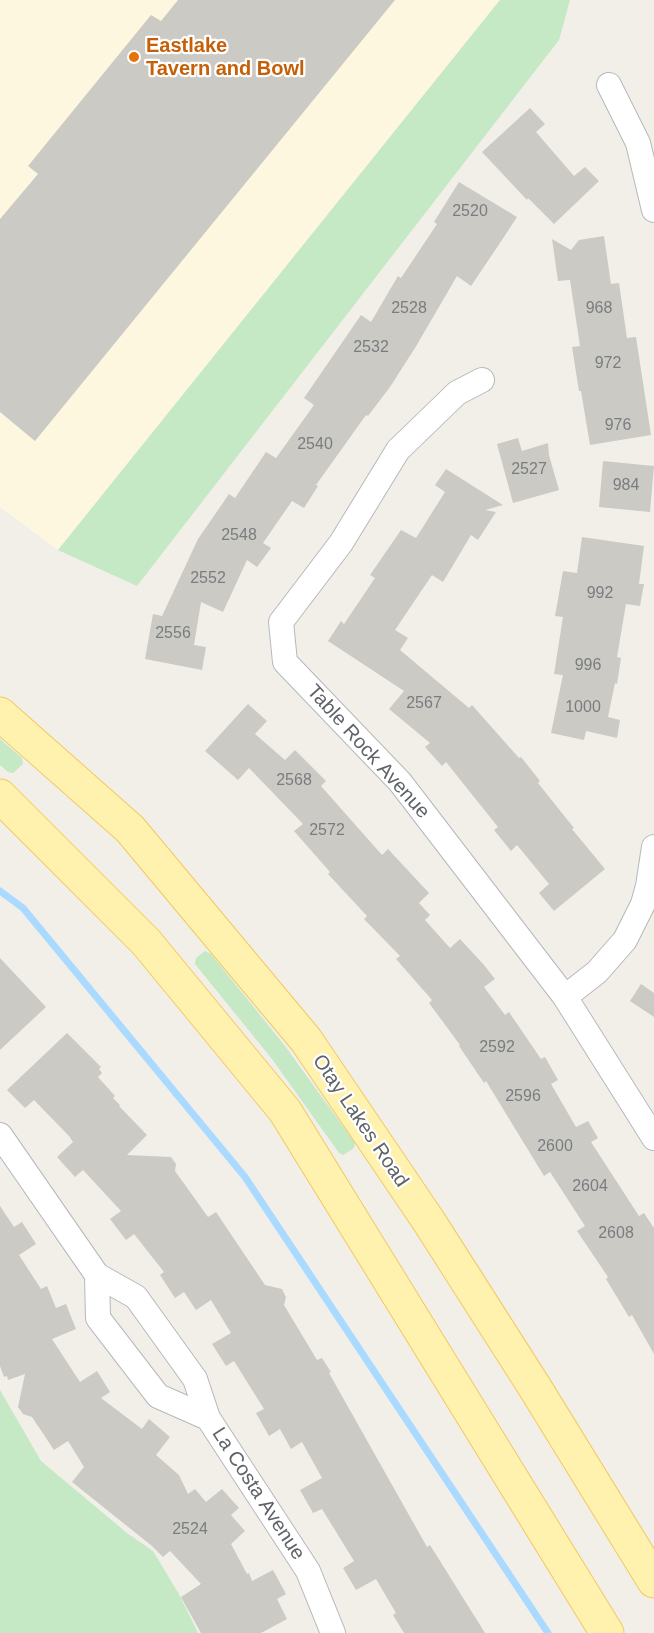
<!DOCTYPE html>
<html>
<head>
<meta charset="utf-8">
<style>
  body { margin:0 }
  canvas { display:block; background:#f1efe8 }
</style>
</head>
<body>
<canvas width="654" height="1633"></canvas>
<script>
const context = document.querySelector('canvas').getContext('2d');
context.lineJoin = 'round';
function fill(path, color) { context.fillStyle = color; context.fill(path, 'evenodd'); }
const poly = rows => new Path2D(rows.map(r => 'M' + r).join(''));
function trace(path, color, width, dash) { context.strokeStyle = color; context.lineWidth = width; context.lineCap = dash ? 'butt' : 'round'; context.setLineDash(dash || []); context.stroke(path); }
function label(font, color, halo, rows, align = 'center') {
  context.font = font + ' Arial,sans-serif'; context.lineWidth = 4.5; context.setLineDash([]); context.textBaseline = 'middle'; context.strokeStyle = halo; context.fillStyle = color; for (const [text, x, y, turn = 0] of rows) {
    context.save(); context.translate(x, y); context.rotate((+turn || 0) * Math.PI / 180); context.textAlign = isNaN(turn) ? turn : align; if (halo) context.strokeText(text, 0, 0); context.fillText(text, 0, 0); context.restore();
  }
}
fill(poly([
  [0,0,500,0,58,550,0,507]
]), '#fef7e0');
fill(poly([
  [500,0,570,0,559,40,137,586,58,550],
  [0,739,22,758,23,764,13,773,8,772,0,765],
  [205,951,211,954,285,1046,355,1143,354,1148,343,1155,339,1153,272,1059,195,964,196,958],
  [0,1390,41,1461,127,1533,153,1551,180,1596,198,1633,0,1633]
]), '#c5e8c5');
trace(poly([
  [0,891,23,908,245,1177,548,1633]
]), '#aadaff', 7);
fill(poly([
  [178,0,395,0,35,441,0,412,0,219,38,174,28,166,151,15,161,21],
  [530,108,545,124,536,132,574,176,585,167,599,181,554,224,528,198,527,200,482,152],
  [459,182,517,217,502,240,471,286,457,276,415,348,390,387,368,416,366,415,316,485,318,486,304,508,292,501,263,543,271,548,257,567,247,560,223,612,201,602,194,645,206,647,202,670,145,659,153,614,162,616,198,539,229,494,235,498,266,452,276,458,314,405,304,398,361,315,371,322,398,276,401,278,437,224,434,222],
  [604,236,611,284,619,283,627,338,636,337,651,435,590,445,581,391,579,391,572,347,580,346,570,280,558,281,552,239,571,250,579,240],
  [518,438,522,451,548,443,549,455,559,490,513,503,497,444],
  [603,461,654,466,650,512,599,507],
  [446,469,503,505,485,510,496,512,478,540,471,535,443,582,432,575,395,630,408,638,400,650,469,708,472,705,519,758,521,757,540,781,538,783,574,828,572,829,605,869,554,911,539,893,549,884,517,845,511,851,494,830,498,827,446,762,442,766,425,747,430,743,389,709,404,691,328,641,341,621,344,624,375,578,370,575,401,530,416,538,445,492,435,485],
  [582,537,644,546,639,584,644,584,640,606,626,604,617,657,621,658,617,684,615,683,608,717,620,720,617,738,586,731,584,740,551,733,563,675,554,674,563,617,555,616,563,571,577,573],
  [248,704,267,721,255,734,285,760,295,750,326,781,321,786,382,855,388,849,429,893,419,903,430,915,425,920,450,948,460,939,484,965,495,979,484,987,505,1015,509,1012,541,1059,545,1057,558,1080,551,1084,576,1127,588,1121,598,1138,591,1142,639,1216,644,1213,654,1228,654,1354,632,1315,629,1317,606,1279,608,1277,577,1231,585,1226,550,1172,544,1176,486,1081,484,1083,459,1046,460,1045,429,1003,432,1000,396,959,400,956,364,919,367,916,328,874,330,872,294,831,303,824,249,768,238,780,205,751],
  [0,958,46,1007,0,1050],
  [641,984,654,993,654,1017,630,1001],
  [67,1033,101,1067,99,1069,102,1073,98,1077,115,1096,113,1098,120,1105,119,1106,147,1135,127,1155,171,1157,176,1164,175,1171,208,1217,216,1212,218,1215,265,1285,282,1289,286,1297,284,1305,317,1360,322,1358,331,1372,329,1373,427,1547,430,1545,485,1633,404,1633,393,1615,396,1613,376,1579,356,1590,343,1568,354,1561,322,1509,313,1513,300,1490,322,1478,302,1442,291,1449,280,1429,269,1436,256,1413,264,1409,234,1361,226,1366,212,1344,231,1333,211,1300,196,1310,184,1292,175,1298,160,1275,164,1272,134,1234,126,1240,110,1219,121,1211,83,1170,75,1177,57,1157,73,1142,69,1136,34,1100,25,1108,7,1090],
  [0,1206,14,1227,22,1222,36,1244,19,1255,41,1289,47,1286,56,1308,66,1304,76,1329,52,1339,80,1382,97,1371,110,1392,101,1398,142,1429,149,1419,170,1437,156,1455,179,1475,188,1494,195,1489,206,1502,222,1489,239,1508,231,1515,245,1531,231,1544,247,1574,249,1573,252,1581,273,1570,286,1594,277,1599,287,1619,261,1633,201,1633,181,1597,201,1584,170,1551,163,1557,152,1546,72,1482,84,1467,68,1441,54,1450,32,1417,23,1414,18,1407,25,1374,8,1380,7,1376,4,1377,0,1366]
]), '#cccac5');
const street = poly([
  [609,85,638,143,654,210],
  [482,380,457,393,398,450,341,543,281,622,285,662,400,782,565,997,654,1138],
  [565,997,597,972,625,940,643,904,648,886,654,847],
  [0,1135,97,1275,136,1297,195,1379,208,1418,308,1571,333,1633],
  [97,1275,98,1318,158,1396,208,1418]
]);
const primary = poly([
  [0,714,130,829,306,1040,430,1223,534,1386,654,1581],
  [0,796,146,942,285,1111,607,1633]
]);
trace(street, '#b5b8bc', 26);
trace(primary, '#f2c960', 35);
trace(street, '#fff', 24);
trace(primary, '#fff2af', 33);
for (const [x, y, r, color] of [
  [134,57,6,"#e8710a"]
]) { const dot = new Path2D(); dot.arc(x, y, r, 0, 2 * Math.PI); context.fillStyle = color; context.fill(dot); trace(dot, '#fff', 2); }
label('16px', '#7a7d7f', null, [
  ["2520",470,212],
  ["2528",409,309],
  ["968",599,309],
  ["2532",371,348],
  ["972",608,364],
  ["976",618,426],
  ["2540",315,445],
  ["2527",529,470],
  ["984",626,486],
  ["2548",239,536],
  ["2552",208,579],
  ["992",600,594],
  ["2556",173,634],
  ["996",588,666],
  ["2567",424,704],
  ["1000",583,708],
  ["2568",294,781],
  ["2572",327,831],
  ["2592",497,1048],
  ["2596",523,1097],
  ["2600",555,1147],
  ["2604",590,1187],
  ["2608",616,1234],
  ["2524",190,1530]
]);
label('bold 20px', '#c56008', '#fff', [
  ["Eastlake",146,46],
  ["Tavern and Bowl",146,69]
], 'left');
label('20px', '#5f6368', '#fff', [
  ["Table Rock Avenue",368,752,48],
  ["Otay Lakes Road",360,1121,56],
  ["La Costa Avenue",258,1494,57]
]);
</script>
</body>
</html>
